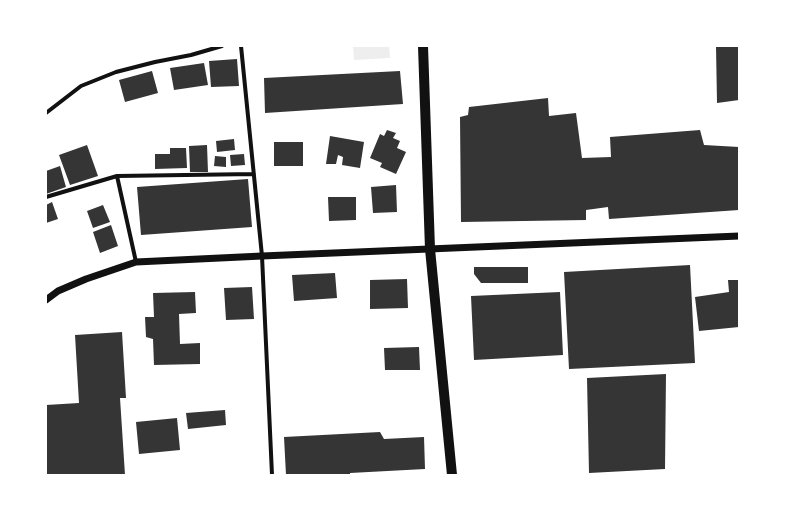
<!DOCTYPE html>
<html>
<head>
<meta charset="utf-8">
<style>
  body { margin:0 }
  #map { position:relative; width:785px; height:521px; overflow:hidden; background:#fff; font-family:Inter,sans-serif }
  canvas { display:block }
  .frame { position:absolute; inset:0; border:47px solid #fff; pointer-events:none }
</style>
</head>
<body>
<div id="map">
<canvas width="785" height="521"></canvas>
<div class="frame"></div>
</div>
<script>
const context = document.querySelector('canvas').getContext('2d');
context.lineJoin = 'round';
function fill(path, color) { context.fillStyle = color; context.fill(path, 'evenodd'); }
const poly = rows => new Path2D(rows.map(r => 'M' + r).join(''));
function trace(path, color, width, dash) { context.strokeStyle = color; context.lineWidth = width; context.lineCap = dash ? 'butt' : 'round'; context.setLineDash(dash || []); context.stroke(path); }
fill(poly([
  [353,46,389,46,390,58,354,60]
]), '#eee');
fill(poly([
  [716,46,739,46,739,100,717,103],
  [237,59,239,86,211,87,209,61],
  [204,63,208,85,174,90,170,68],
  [152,71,158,93,125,102,119,80],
  [400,71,403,104,265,113,264,78],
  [548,98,549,116,576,113,582,158,611,157,610,137,700,130,704,145,739,147,739,210,609,219,608,207,586,210,586,220,461,222,460,117,468,115,469,107],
  [387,130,396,133,393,138,400,141,397,148,406,152,396,174,380,167,382,163,370,158,380,134,384,136],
  [330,136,364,142,360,168,342,165,343,157,338,155,336,164,326,164],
  [234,139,235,150,217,152,216,141],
  [274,142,303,142,303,166,274,166],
  [87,145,98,176,70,185,59,155],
  [207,145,208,172,190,172,189,146],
  [170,148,186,148,187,168,155,169,155,154,170,154],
  [244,154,245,165,231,166,230,155],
  [215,156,226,157,226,167,214,166],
  [60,166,66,187,46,194,46,171],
  [248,179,252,227,141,235,137,187],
  [396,185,397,212,373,213,371,187],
  [328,197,356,197,356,220,329,221],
  [52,202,58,219,46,223,46,205],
  [103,205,110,222,93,228,87,211],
  [111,225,118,246,100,253,93,232],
  [690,265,695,363,569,369,564,272],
  [474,267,528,267,528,283,481,283,474,274],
  [335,273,337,298,294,301,292,275],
  [407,279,408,308,370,309,370,280],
  [728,280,739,280,739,327,699,331,695,297,729,292],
  [252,287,254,319,226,320,224,288],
  [195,292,196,313,179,314,180,344,200,343,200,364,154,365,153,339,146,337,145,317,154,317,153,293],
  [560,292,563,355,474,360,471,296],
  [122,332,126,398,120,398,125,475,46,475,46,405,79,403,75,335],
  [419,347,420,370,385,370,384,348],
  [666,374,665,469,589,473,587,378],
  [225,410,226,425,188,429,186,413],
  [177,418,180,450,139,454,136,422],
  [380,432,384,439,424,437,425,469,350,473,350,475,286,475,284,437]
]), '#353535');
trace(poly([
  [241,46,262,256,272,475],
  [46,113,81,86,116,72,155,62,191,55,222,46],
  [117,176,136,262],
  [46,197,117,176,254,174]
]), '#111', 4);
trace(poly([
  [46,300,58,291,86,279,136,262,262,256,739,236]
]), '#111', 7);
trace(poly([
  [423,46,430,249,452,475]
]), '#111', 10);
</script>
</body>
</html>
